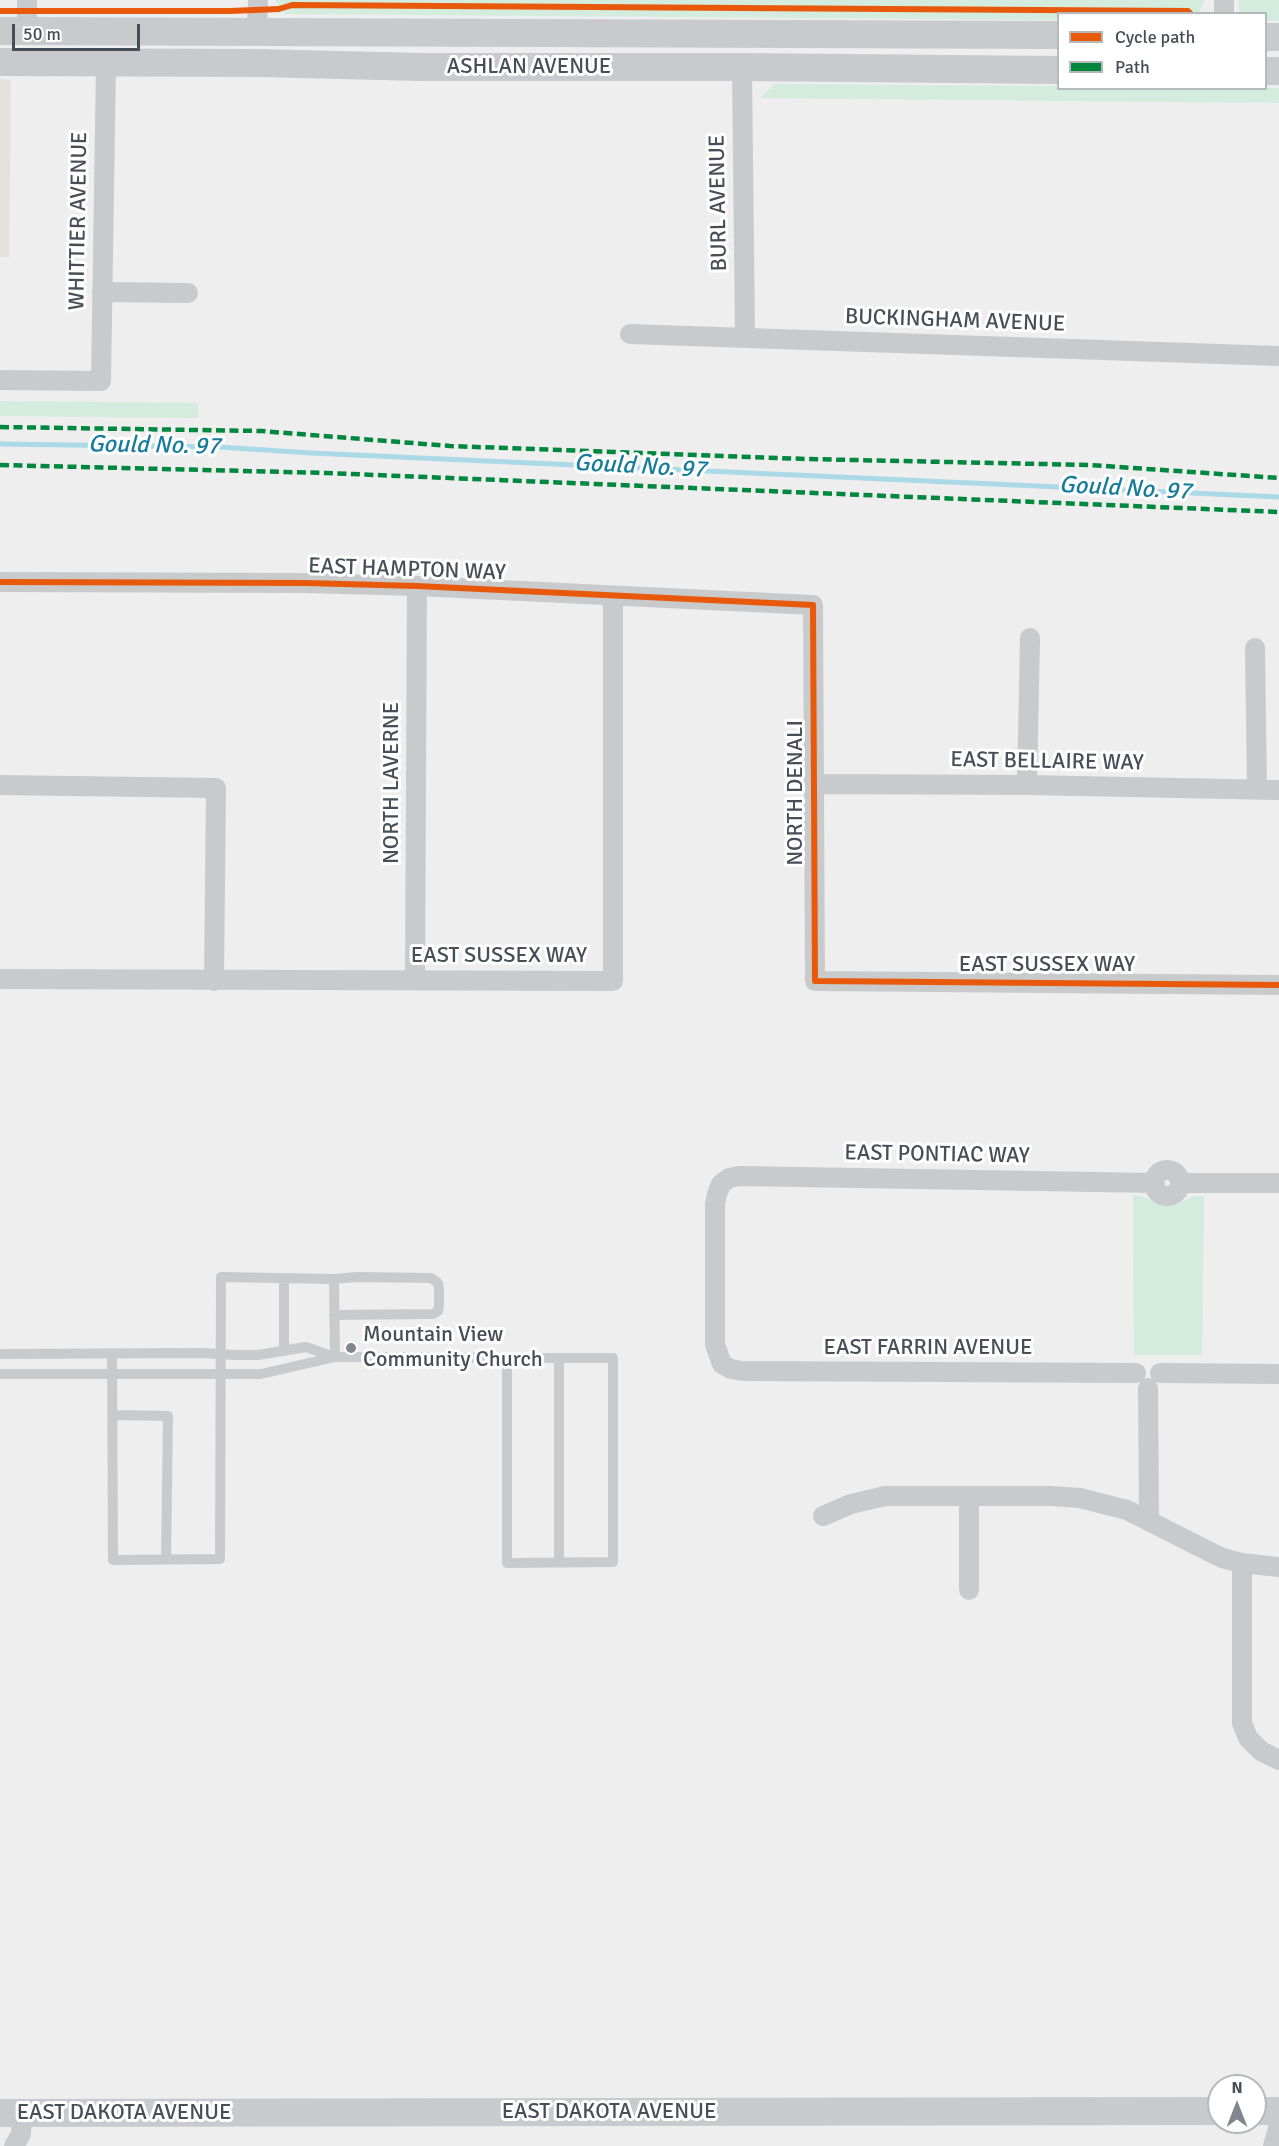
<!DOCTYPE html>
<html>
<head>
<meta charset="utf-8">
<style>
  body { margin:0 }
  #map { position:relative; width:1279px; height:2146px; overflow:hidden; background:#eee; font-family:Signika,sans-serif }
  canvas { display:block }
  .legend { position:absolute; left:1057px; top:12px; width:210px; height:78px; box-sizing:border-box; background:#fff; border:2px solid #b5b9bc; margin:0; padding:8px 10px; list-style:none; font-size:18px; color:#464f58 }
  .legend li { display:flex; align-items:center; gap:12px; height:30px }
  .legend b { width:30px; border:2px solid #b5b9bc }
  .north { position:absolute; left:1207px; top:2074px; width:60px; height:60px; box-sizing:border-box; background:#fff; border:2px solid #b5b9bc; border-radius:50%; rotate:0deg; font-size:16px; font-weight:700; line-height:24px; text-align:center; color:#464f58 }
  .north::after { content:''; display:block; margin:auto; width:21px; height:27px; background:#81878c; clip-path:polygon(50% 0,100% 100%,50% 72%,0 100%) }
  .scale { position:absolute; left:12px; top:24px; width:128px; height:27px; box-sizing:border-box; border:3px solid #464f58; border-top:0; padding-left:8px; font-size:18px; line-height:21px; white-space:nowrap; color:#464f58; -webkit-text-stroke:4px #fff; paint-order:stroke }
</style>
</head>
<body>
<div id="map">
<canvas width="1279" height="2146"></canvas>
<ul class="legend">
<li><b style="height:8px;background:#e8590c"></b>Cycle path</li>
<li><b style="height:8px;background:#00873e"></b>Path</li>
</ul>
<div class="north">N</div>
<div class="scale">50 m</div>
</div>
<script>
const context = document.querySelector('canvas').getContext('2d');
context.lineJoin = 'round';
function fill(path, color) { context.fillStyle = color; context.fill(path, 'evenodd'); }
const poly = rows => new Path2D(rows.map(r => 'M' + r).join(''));
function trace(path, color, width, dash) { context.strokeStyle = color; context.lineWidth = width; context.lineCap = dash ? 'butt' : 'round'; context.setLineDash(dash || []); context.stroke(path); }
function label(font, color, halo, rows, align = 'center') {
  context.font = font + ' Signika,sans-serif'; context.lineWidth = 6; context.setLineDash([]); context.textBaseline = 'middle'; context.strokeStyle = halo; context.fillStyle = color; for (const [text, x, y, turn = 0] of rows) {
    context.save(); context.translate(x, y); context.rotate((+turn || 0) * Math.PI / 180); context.textAlign = isNaN(turn) ? turn : align; if (halo) context.strokeText(text, 0, 0); context.fillText(text, 0, 0); context.restore();
  }
}
fill(poly([
  [0,79,11,80,9,257,0,257]
]), '#e4e2db');
fill(poly([
  [275,0,1204,0,1199,13,1058,14,1058,20,285,14],
  [1239,0,1279,0,1279,21,1266,21,1266,14,1242,13,1239,11],
  [775,84,1058,86,1058,88,1279,88,1279,103,760,98],
  [0,401,198,403,198,418,0,416],
  [1133,1195,1167,1203,1177,1203,1196,1196,1204,1196,1202,1355,1134,1355]
]), '#d3ecde');
trace(poly([
  [0,444,219,447,311,453,1279,497]
]), '#abd9e7', 5);
trace(poly([
  [334,1279,356,1277,431,1278,438,1283,439,1289,439,1305,438,1311,433,1314,334,1315],
  [284,1351,284,1278],
  [112,1353,113,1560,220,1559,221,1277,334,1279,335,1357],
  [0,1354,201,1353,235,1355,258,1355,306,1347,334,1357],
  [559,1358,559,1562],
  [0,1374,261,1374,335,1357,398,1357,507,1358,613,1358,613,1562,507,1563,507,1358],
  [113,1415,168,1416,166,1559]
]), '#c8cacc', 10);
trace(poly([
  [1224,14,1224,0],
  [27,31,27,0],
  [257,31,258,0],
  [742,67,745,338],
  [102,292,188,293],
  [630,334,1279,356],
  [0,380,101,381,106,63],
  [0,582,306,583,417,586,813,605,815,981,1279,985],
  [1255,648,1257,790],
  [813,784,1027,785,1279,790],
  [0,785,216,788,214,981],
  [1027,785,1030,638],
  [0,979,613,981,613,597],
  [415,980,417,586],
  '1154 1183a13 13 0 1 1 26 0a13 13 0 1 1-26 0Z',
  [1180,1183,1279,1183],
  [1136,1373,742,1371,731,1369,722,1364,715,1345,715,1204,717,1194,721,1184,729,1178,739,1176,1155,1183],
  [1160,1373,1279,1374],
  [1148,1388,1149,1520],
  [969,1496,969,1590],
  [823,1516,851,1504,885,1496,1051,1496,1080,1498,1127,1510,1222,1558,1242,1563,1279,1567],
  [1242,1563,1242,1723,1248,1738,1261,1751,1279,1760],
  [14,2146,21,2134,22,2113],
  [1273,2146,1279,2125]
]), '#c8cacc', 20);
trace(poly([
  [0,31,1058,35],
  [1266,37,1279,37],
  [0,62,257,63,422,67,742,67,1058,70],
  [1266,71,1279,71],
  [1255,2111,1279,2111],
  [0,2113,1219,2111]
]), '#c9cacd', 28);
trace(poly([
  [0,427,261,431,450,446,806,459,1090,465,1279,478],
  [0,465,327,473,1279,512]
]), '#00873e', 4.5, [9, 4.5]);
trace(poly([
  [0,11,230,11,279,9,292,5,1188,11,1191,14],
  [0,582,306,583,417,586,813,605,815,981,1279,985]
]), '#e8590c', 6);
for (const [x, y, r, color] of [
  [351,1348,6,"#81878c"]
]) { const dot = new Path2D(); dot.arc(x, y, r, 0, 2 * Math.PI); context.fillStyle = color; context.fill(dot); trace(dot, '#fff', 2); }
label('22px', '#464f58', '#fff', [
  ["ASHLAN AVENUE",529,67],
  ["BURL AVENUE",719,203,-91],
  ["WHITTIER AVENUE",79,221,-89],
  ["BUCKINGHAM AVENUE",955,321,2],
  ["EAST HAMPTON WAY",407,570,2],
  ["EAST BELLAIRE WAY",1047,762,1],
  ["NORTH LAVERNE",392,783,-90],
  ["NORTH DENALI",796,793,-90],
  ["EAST SUSSEX WAY",499,956],
  ["EAST SUSSEX WAY",1047,965],
  ["EAST PONTIAC WAY",937,1155,1],
  ["EAST FARRIN AVENUE",928,1348],
  ["EAST DAKOTA AVENUE",609,2112],
  ["EAST DAKOTA AVENUE",124,2113]
]);
label('22px', '#464f58', '#fff', [
  ["Mountain View",363,1335],
  ["Community Church",363,1360]
], 'left');
label('italic 24px', '#177c9b', '#fff', [
  ["Gould No. 97",154,446,1],
  ["Gould No. 97",640,467,3],
  ["Gould No. 97",1125,489,3]
]);
</script>
</body>
</html>
